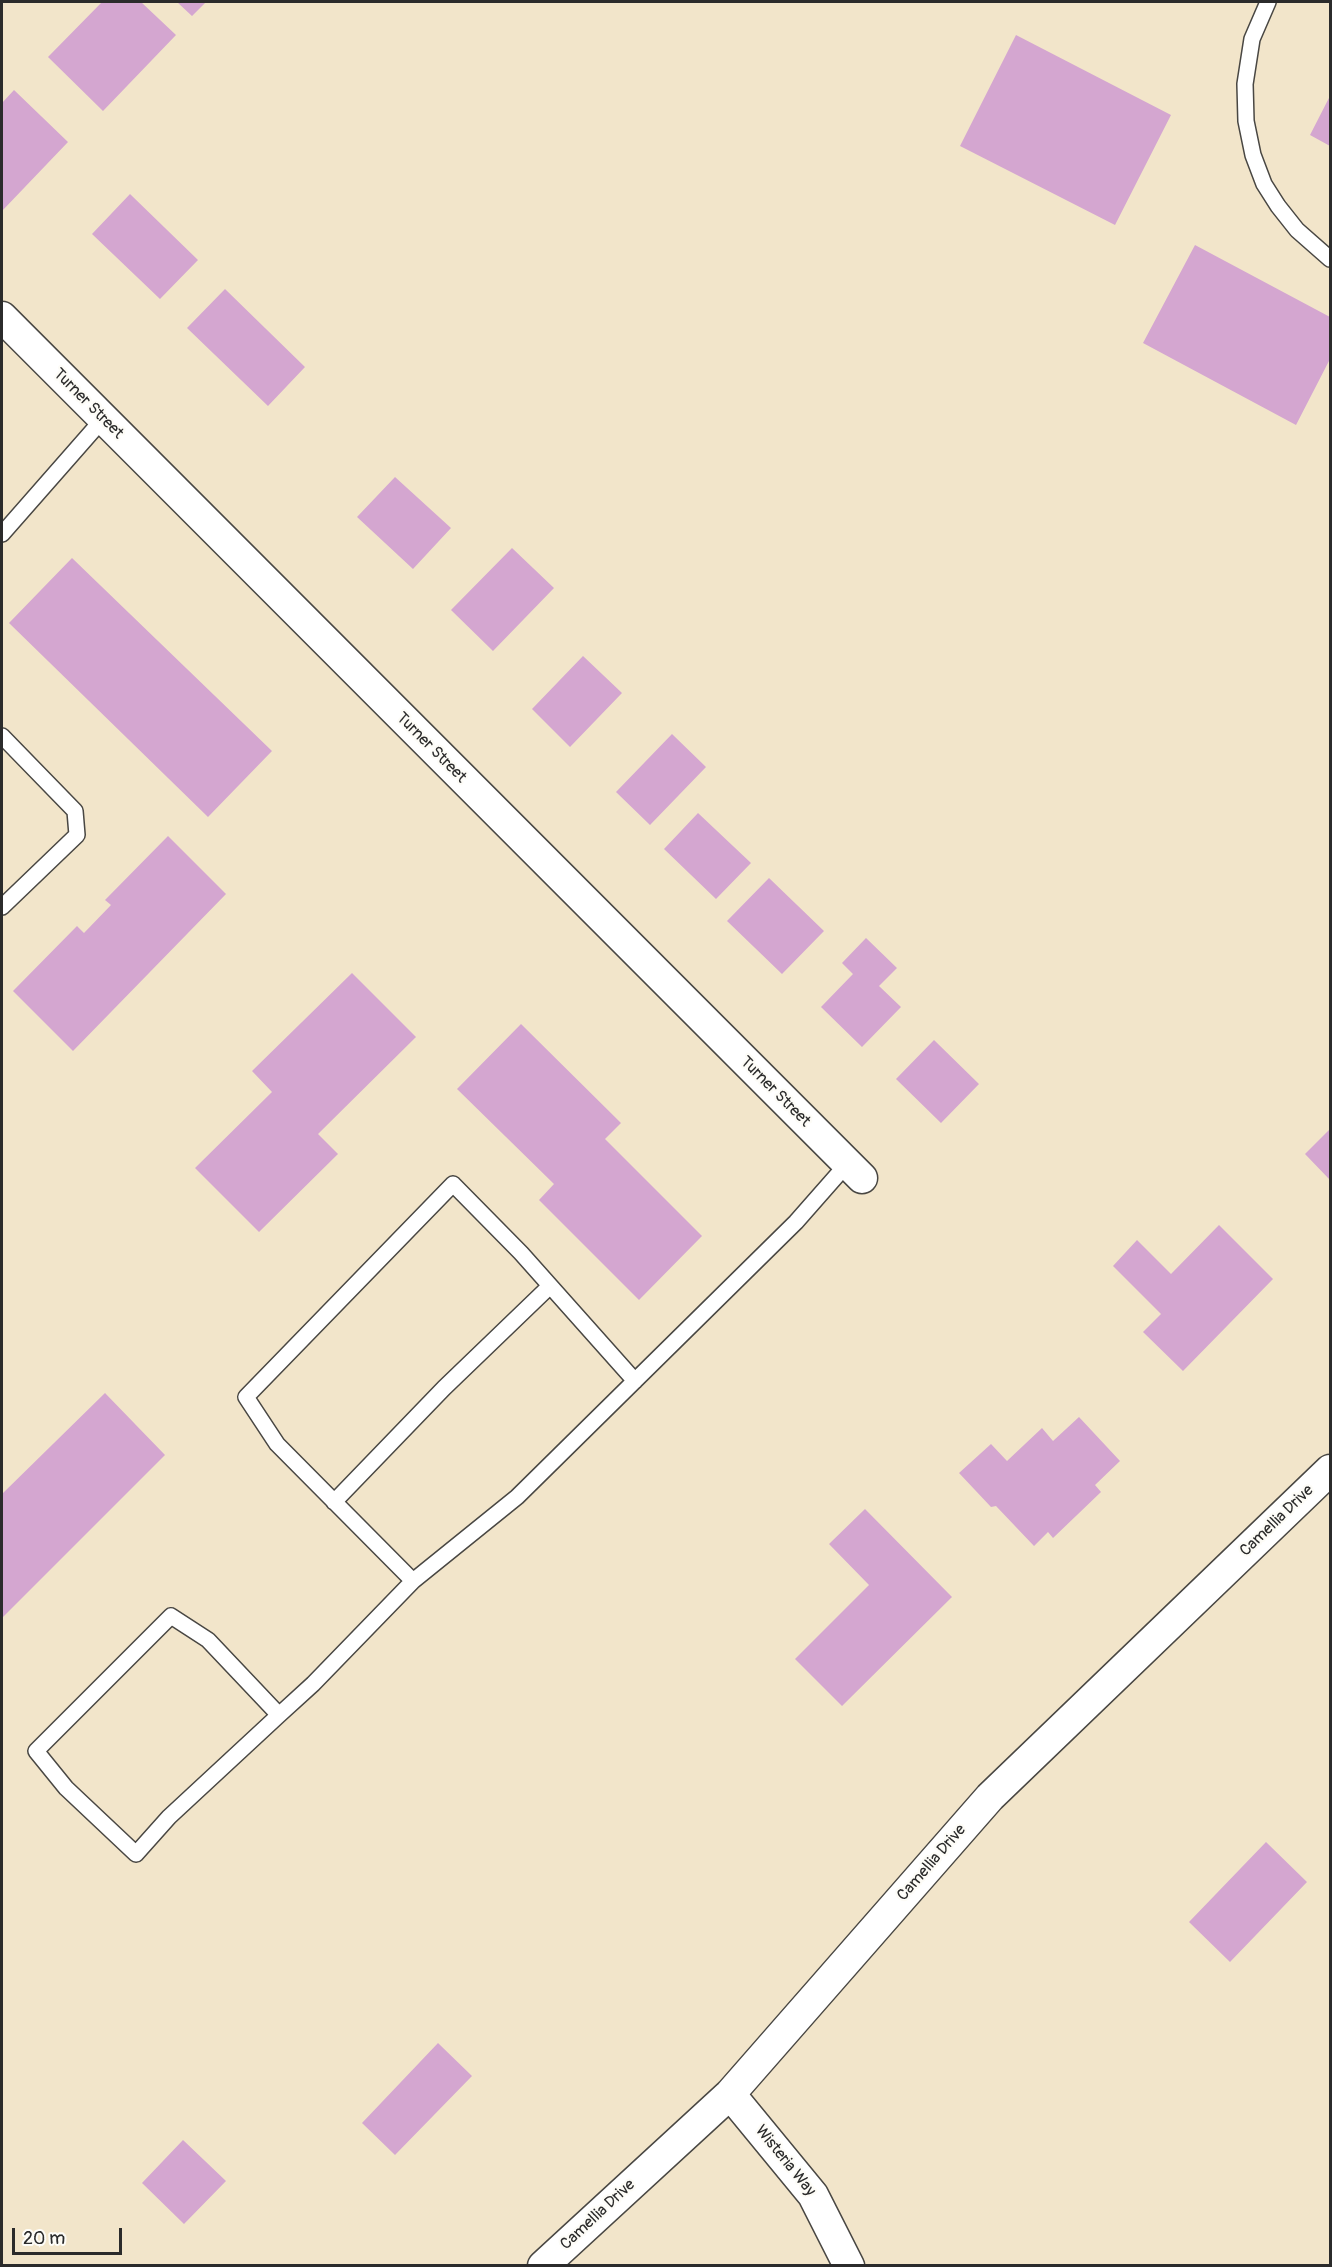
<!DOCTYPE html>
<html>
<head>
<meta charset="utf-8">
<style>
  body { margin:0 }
  #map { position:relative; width:1332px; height:2267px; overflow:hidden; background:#f2e5ca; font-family:Pangolin,sans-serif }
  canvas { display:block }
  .frame { position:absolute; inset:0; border:3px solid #2b2b2b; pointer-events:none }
  .scale { position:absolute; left:12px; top:2228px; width:110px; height:27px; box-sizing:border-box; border:3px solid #2b2b2b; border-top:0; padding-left:8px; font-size:18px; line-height:21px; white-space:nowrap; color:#2b2b2b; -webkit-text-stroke:4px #fdfcf7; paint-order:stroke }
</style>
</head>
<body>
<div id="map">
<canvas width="1332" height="2267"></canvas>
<div class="frame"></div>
<div class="scale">20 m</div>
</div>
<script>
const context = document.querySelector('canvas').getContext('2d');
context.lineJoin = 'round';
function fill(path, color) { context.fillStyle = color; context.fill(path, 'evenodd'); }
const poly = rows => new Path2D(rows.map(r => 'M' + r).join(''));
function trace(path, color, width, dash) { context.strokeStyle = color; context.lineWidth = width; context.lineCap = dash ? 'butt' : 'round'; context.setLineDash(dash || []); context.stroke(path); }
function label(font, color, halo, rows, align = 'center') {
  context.font = font + ' Pangolin,sans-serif'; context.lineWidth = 4.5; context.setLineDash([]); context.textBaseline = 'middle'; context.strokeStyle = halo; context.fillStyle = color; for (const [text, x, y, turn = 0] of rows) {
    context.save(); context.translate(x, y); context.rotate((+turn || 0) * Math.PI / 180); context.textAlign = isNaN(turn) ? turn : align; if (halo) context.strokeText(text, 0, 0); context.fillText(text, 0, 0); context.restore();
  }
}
fill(poly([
  [102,2,141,2,176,35,103,111,48,57],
  [177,2,206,2,192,16],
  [1016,35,1171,115,1115,225,960,146],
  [14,90,68,142,2,211,2,103],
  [1330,96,1330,146,1310,135],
  [130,194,198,260,160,299,92,234],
  [1195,245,1330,317,1330,359,1296,425,1143,343],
  [225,289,305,367,268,406,187,328],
  [395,477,451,528,413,569,357,517],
  [512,548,554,588,493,651,451,610],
  [72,558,272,751,208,817,9,623],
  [583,656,622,693,570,747,532,709],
  [672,734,706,767,650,825,616,792],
  [698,813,751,863,716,899,664,849],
  [168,836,226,894,73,1051,13,991,77,926,84,933,111,905,105,900],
  [769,878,824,931,782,974,727,921],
  [866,938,897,968,879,986,901,1007,862,1047,821,1007,853,974,842,963],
  [352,973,416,1037,318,1134,338,1154,259,1232,195,1168,272,1092,252,1071],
  [521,1024,621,1123,605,1139,702,1236,639,1300,539,1200,554,1184,457,1089],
  [934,1040,979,1084,941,1123,896,1079],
  [1330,1129,1330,1180,1305,1154],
  [1219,1225,1273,1279,1183,1371,1143,1332,1161,1314,1113,1266,1137,1240,1171,1274],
  [105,1393,165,1455,2,1618,2,1494],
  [1079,1417,1120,1461,1095,1485,1101,1492,1053,1538,1048,1532,1034,1546,996,1506,991,1507,959,1473,991,1444,1007,1461,1042,1428,1053,1441],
  [865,1509,952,1597,842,1706,795,1659,869,1585,829,1544],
  [1266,1842,1307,1882,1230,1962,1189,1922],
  [438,2043,472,2076,395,2155,362,2123],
  [183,2140,226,2181,184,2224,142,2183]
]), '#d4a6d0');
const lane = poly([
  [1268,2,1252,39,1245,84,1246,121,1253,155,1264,184,1278,206,1297,230,1330,259],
  [2,534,103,419],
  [2,736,75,811,77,835,2,907],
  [334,1502,444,1388,550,1286],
  [413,1581,277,1444,246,1397,453,1184,521,1253,635,1381],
  [279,1715,208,1640,171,1616,36,1751,66,1788,136,1854,169,1817,279,1715,313,1684,413,1581,517,1497,796,1222,847,1164]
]);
const street = poly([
  [2,317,862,1178],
  [730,2094,813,2195,849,2266],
  [543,2266,730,2094,990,1797,1330,1470]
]);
trace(lane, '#494743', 18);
trace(street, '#494743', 33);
trace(lane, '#fff', 15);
trace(street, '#fff', 30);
label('16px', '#2b2b2b', '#fdfcf7', [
  ["Turner Street",88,404,45],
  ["Turner Street",431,748,45],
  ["Turner Street",775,1092,45],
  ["Camellia Drive",1277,1521,-44],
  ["Camellia Drive",932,1863,-49],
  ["Wisteria Way",785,2161,51],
  ["Camellia Drive",598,2215,-43]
]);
</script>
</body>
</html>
